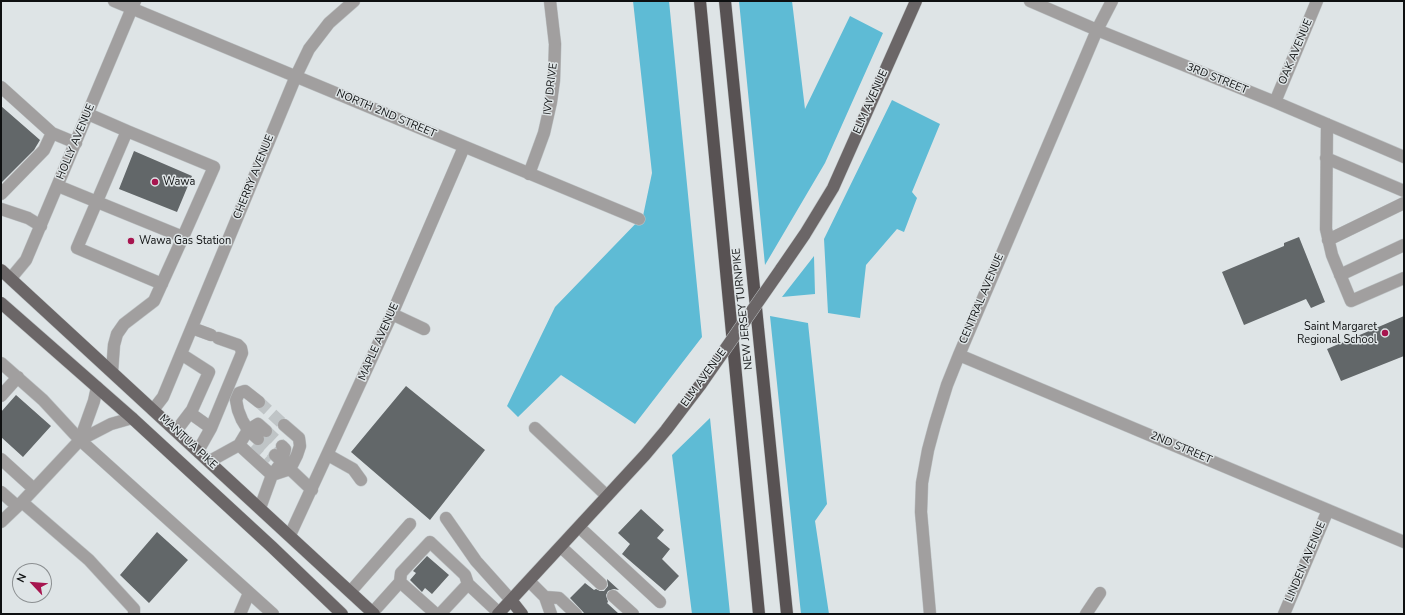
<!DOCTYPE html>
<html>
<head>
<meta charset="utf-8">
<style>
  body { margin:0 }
  #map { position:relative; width:1405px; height:615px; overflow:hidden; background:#dee4e6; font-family:"Nunito Sans",sans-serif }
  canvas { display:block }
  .frame { position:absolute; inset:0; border:2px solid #0e1011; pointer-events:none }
  .north { position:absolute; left:12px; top:563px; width:40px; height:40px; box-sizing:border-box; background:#dee4e6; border:1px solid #8b8f91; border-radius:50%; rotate:296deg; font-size:11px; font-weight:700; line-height:16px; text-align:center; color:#0e1011 }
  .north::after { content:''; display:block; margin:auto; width:14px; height:18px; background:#a7154f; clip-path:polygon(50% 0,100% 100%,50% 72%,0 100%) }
</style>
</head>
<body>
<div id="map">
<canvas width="1405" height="615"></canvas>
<div class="frame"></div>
<div class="north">N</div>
</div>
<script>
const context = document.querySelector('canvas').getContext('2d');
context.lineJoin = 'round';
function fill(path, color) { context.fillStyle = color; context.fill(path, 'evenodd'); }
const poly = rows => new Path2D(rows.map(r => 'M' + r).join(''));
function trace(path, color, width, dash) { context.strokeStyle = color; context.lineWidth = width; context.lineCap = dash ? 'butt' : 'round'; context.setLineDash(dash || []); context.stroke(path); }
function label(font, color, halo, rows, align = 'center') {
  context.font = font + ' "Nunito Sans",sans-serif'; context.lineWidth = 3; context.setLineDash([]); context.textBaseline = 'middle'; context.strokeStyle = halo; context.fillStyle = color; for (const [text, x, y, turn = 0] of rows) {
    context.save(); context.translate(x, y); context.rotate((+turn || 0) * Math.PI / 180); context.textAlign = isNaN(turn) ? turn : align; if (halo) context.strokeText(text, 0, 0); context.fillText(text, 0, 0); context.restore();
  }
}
fill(poly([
  [633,1,669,1,702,337,635,424,561,375,518,417,507,406,555,307,643,216,652,173],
  [739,1,792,1,805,109,850,16,883,33,825,163,765,265],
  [892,100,940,124,912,192,917,198,904,232,897,229,866,265,860,318,828,313,824,239],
  [814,256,815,294,782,297],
  [770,316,808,323,827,504,815,521,829,614,801,614],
  [710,418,730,614,692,614,672,455]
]), '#5ebbd5');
fill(poly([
  [1,106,40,140,34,150,1,183],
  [134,151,192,176,177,212,119,189],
  [1299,237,1325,302,1311,308,1306,299,1244,325,1222,272,1284,246,1284,243],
  [1404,316,1404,356,1341,381,1327,349],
  [406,386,485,450,430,520,351,452],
  [16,395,51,426,23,457,1,437,1,412],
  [641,509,664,530,657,538,670,549,662,559,679,576,665,591,622,554,630,544,618,533],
  [157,532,188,560,149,603,120,575],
  [427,556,449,575,432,594,425,588,422,592,410,580,416,573,413,571],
  [607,579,619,590,614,589,608,591,606,595,608,602,607,603,619,614,585,614,570,598,585,583,594,590,596,589,600,591,604,591,608,586]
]), '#626769');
trace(poly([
  [259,402,284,425],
  [266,431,282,446],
  [258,439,275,455],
  [251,447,268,463]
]), '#bfc4c6', 12, [12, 6]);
const minor = poly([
  [114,1,639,219],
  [1030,1,1097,30,1275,102,1404,157],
  [1,87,52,133,76,143],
  [1275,102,1317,1],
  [88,114,127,131],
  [1327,124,1326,229,1332,255,1351,301,1404,278],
  [1326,158,1404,191],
  [529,174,544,133,551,102,554,80,555,44,550,1],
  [58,186,183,237,154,301,124,324,117,334,114,345,112,372],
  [1,194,44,150,52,133],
  [1,209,28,218,41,226],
  [1328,240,1404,203],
  [1340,275,1404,245],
  [11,278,26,260,135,1],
  [162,284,77,248,127,131,214,167,183,237],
  [392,314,424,329],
  [192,328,211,335],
  [959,355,1404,542],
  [1,363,43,400,80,440,273,614],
  [1,396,18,377],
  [153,410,163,397,296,76,309,49,329,23,354,1],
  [190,413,211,428],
  [535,428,607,496],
  [176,431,192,410,209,372,181,354],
  [258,439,248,430,258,424,266,431],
  [80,440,94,401,97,387],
  [239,445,272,475],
  [198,451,211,428,242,353,241,348,238,345,218,338],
  [275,455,312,490],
  [328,455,353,469,361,480],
  [1,459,34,489],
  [210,461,239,445,248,430,242,420,238,410,236,400,239,393,245,391,259,402],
  [272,475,290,469,297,455,300,446,299,438,284,425],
  [1,492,17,506],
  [22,502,89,560,134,609,134,614],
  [260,508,272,475,282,462,285,449,282,446],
  [446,518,476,561,511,600],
  [1,522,22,502,80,440,111,424,132,418],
  [579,527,660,602],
  [290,535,392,314,464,147],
  [561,547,601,584],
  [529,581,545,597,551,614],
  [400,582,436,614],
  [351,591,410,524],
  [613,596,633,614],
  [545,597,559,598,576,614],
  [373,612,400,582,401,573,430,542,465,575,468,584,499,613],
  [240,614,249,593],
  [440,614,468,584],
  [930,614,921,512,922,483,928,450,935,424,947,385,959,355,1097,30,1112,1],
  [1086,614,1100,593],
  [1284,614,1328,510]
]);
const major = poly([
  [781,269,805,234,833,188,916,1],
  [1,270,374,614],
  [1,303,132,418,272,547,342,614],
  [511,600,522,614],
  [498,614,645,455,666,430,701,384]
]);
const highway = poly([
  [700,1,759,614],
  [725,1,787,614]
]);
trace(minor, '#bdc2c4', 13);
trace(major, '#bdc2c4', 13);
trace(highway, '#bdc2c4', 13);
trace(minor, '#a19f9f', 12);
trace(major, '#6b6667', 12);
trace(highway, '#585253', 12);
const majorBridge = poly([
  [701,384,781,269]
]);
trace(majorBridge, '#bdc2c4', 13, []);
trace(majorBridge, '#6b6667', 12);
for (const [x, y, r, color] of [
  [155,182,4,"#a7154f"],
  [131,241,4,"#a7154f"],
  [1385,333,4,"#a7154f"]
]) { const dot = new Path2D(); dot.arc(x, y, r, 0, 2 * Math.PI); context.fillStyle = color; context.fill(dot); trace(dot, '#dee4e6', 1.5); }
label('11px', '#0e1011', '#dee4e6', [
  ["OAK AVENUE",1296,52,-67],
  ["3RD STREET",1217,79,22],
  ["IVY DRIVE",551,89,-83],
  ["ELM AVENUE",871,102,-66],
  ["NORTH 2ND STREET",386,114,23],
  ["HOLLY AVENUE",76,142,-67],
  ["CHERRY AVENUE",254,177,-68],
  ["CENTRAL AVENUE",982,299,-67],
  ["NEW JERSEY TURNPIKE",743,309,-96],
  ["MAPLE AVENUE",379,342,-66],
  ["ELM AVENUE",704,378,-54],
  ["MANTUA PIKE",188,442,43],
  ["2ND STREET",1181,448,23],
  ["LINDEN AVENUE",1306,562,-67]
]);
label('11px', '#0e1011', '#dee4e6', [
  ["Wawa",163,182],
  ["Wawa Gas Station",139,241],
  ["Saint Margaret",1377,327,"right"],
  ["Regional School",1377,340,"right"]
], 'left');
</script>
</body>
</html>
